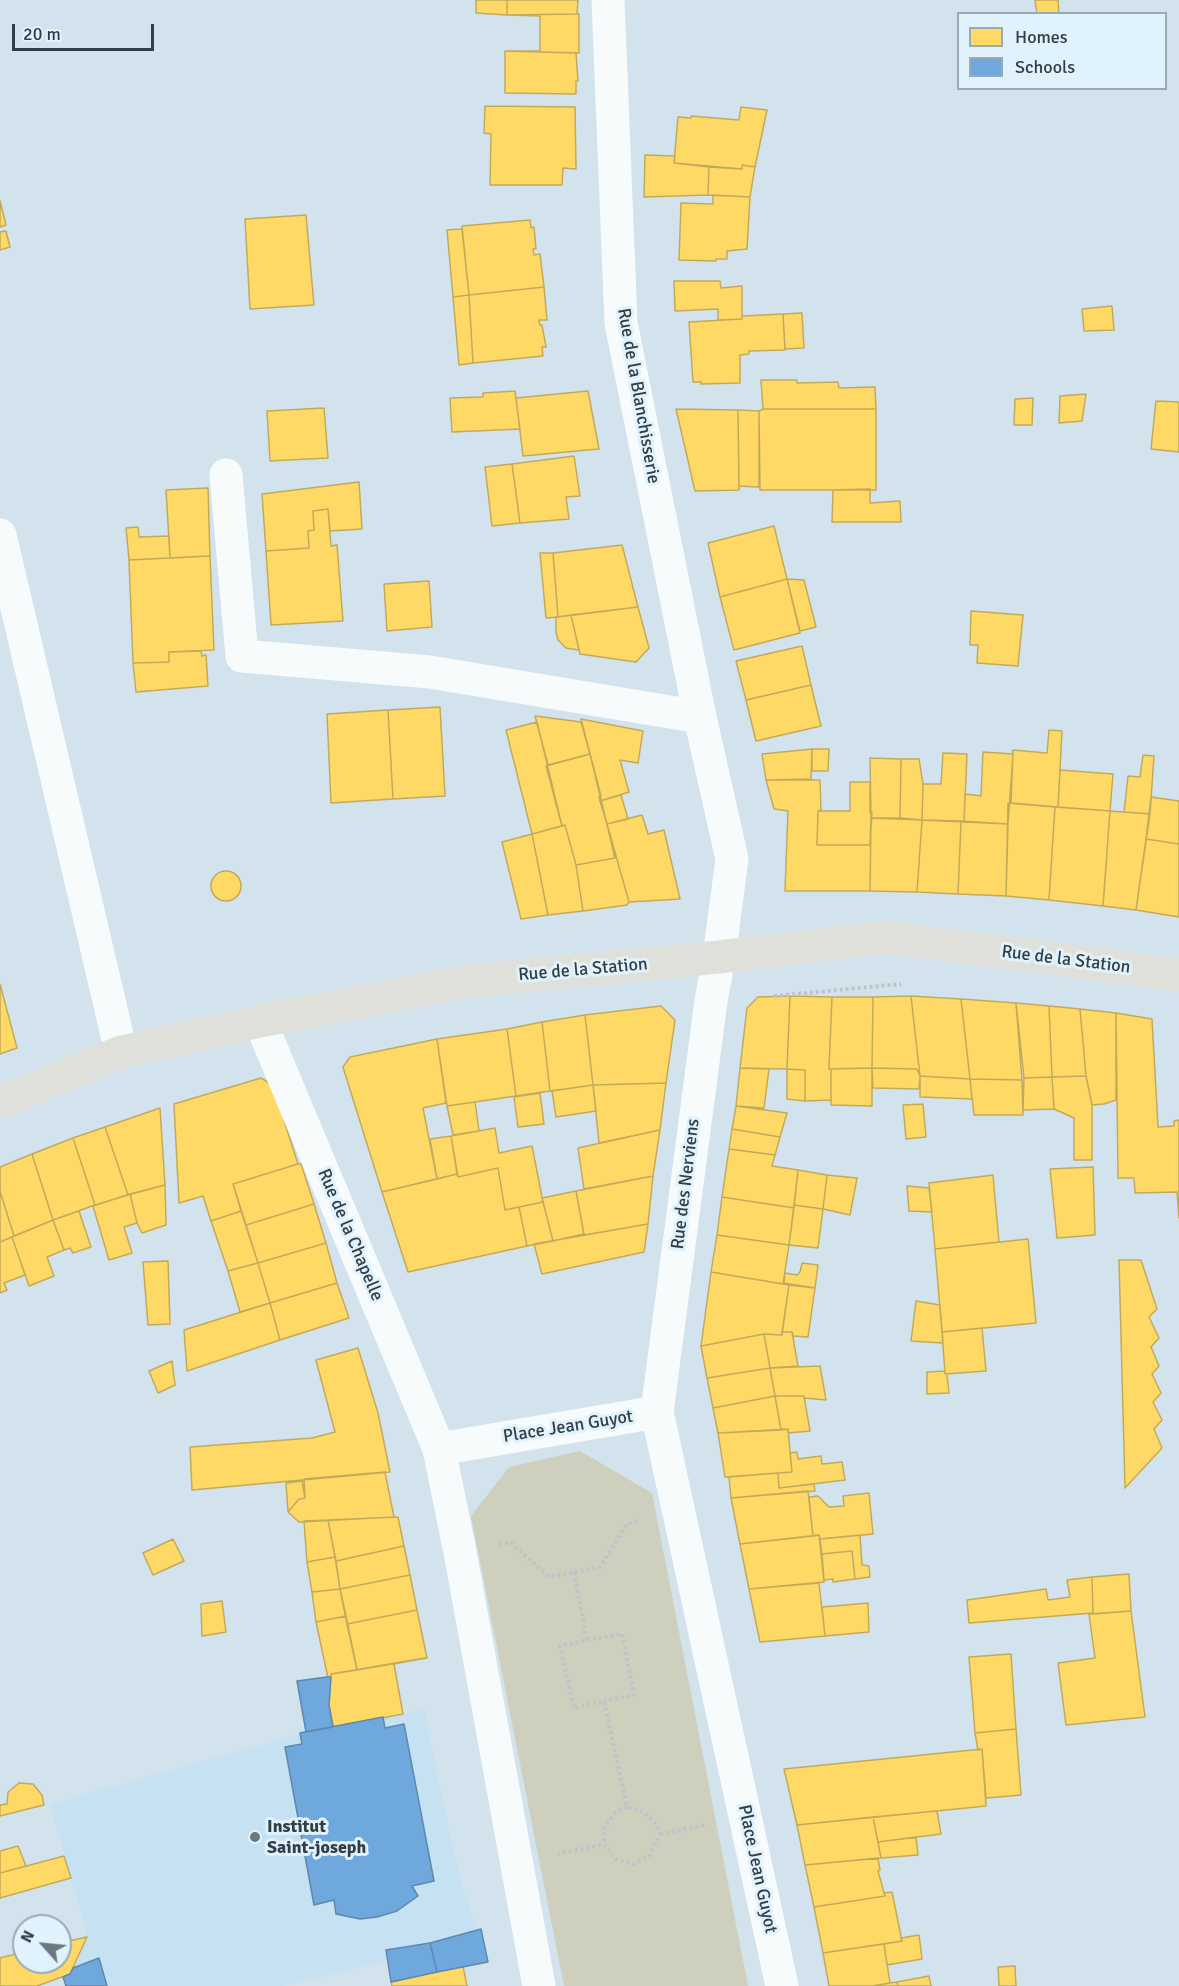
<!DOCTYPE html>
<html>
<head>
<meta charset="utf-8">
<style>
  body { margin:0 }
  #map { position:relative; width:1179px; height:1986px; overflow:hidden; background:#d3e3ed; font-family:Signika,sans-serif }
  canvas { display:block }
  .legend { position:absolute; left:957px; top:12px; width:210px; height:78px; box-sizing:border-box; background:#e0f2fc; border:2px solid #9aaab3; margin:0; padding:8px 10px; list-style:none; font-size:18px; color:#323e45 }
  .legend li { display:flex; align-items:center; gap:12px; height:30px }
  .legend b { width:30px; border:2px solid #9aaab3 }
  .north { position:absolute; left:12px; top:1914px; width:60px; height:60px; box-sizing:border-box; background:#e0f2fc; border:2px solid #9aaab3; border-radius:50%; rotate:297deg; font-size:16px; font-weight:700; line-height:24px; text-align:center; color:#323e45 }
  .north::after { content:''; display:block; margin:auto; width:21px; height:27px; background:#6a7880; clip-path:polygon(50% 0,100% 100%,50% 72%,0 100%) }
  .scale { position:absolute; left:12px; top:24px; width:142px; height:27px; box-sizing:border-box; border:3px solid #323e45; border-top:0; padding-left:8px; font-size:18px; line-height:21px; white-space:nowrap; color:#323e45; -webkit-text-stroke:4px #e0f2fc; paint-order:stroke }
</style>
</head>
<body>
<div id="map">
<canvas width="1179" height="1986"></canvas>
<ul class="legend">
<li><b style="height:16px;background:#ffd966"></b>Homes</li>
<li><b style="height:16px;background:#6fa8dc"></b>Schools</li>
</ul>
<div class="north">N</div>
<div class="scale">20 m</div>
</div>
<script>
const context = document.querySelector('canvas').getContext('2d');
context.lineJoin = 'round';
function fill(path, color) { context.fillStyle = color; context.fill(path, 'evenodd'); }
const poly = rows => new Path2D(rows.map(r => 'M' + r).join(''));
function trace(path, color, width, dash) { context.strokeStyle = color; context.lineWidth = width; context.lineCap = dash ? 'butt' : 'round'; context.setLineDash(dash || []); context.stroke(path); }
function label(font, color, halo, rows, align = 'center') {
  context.font = font + ' Signika,sans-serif'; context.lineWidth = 6; context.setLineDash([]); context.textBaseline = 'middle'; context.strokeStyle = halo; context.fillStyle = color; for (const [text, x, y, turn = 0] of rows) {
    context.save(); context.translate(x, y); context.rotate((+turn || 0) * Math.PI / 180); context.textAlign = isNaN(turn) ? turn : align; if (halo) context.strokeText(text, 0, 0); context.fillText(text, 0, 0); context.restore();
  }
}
fill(poly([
  [424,1710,458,1871,480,1938,283,1986,66,1986,63,1978,71,1975,88,1937,50,1804,300,1734]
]), '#c6e1f2');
fill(poly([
  [580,1451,652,1493,748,1986,564,1986,471,1516,509,1467]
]), '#cecfbd');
const homes = poly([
  [476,0,507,0,507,15,476,13,476,0],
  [507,0,578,0,577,14,507,15,507,0],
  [1035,0,1058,0,1059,14,1037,14,1035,0],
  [577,14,579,14,579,53,505,51,540,51,540,16,507,15,577,14],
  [505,51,576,53,578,81,576,81,576,94,505,93,505,51],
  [485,106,575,107,576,169,563,168,562,185,490,185,491,134,484,133,485,106],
  [741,107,767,110,755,167,742,165,742,169,674,163,678,117,691,118,691,116,739,120,741,107],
  [645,155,675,156,674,163,709,167,708,195,644,197,645,155],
  [742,165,755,167,750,197,708,195,709,167,742,169,742,165],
  [713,195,750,197,747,249,727,251,727,259,716,259,716,261,679,260,681,203,713,204,713,195],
  [0,201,6,225,0,227,0,201],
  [306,215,314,305,250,309,245,219,306,215],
  [530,220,531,228,534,227,536,249,533,249,534,255,540,254,544,287,469,295,462,226,530,220],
  [462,229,469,295,453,297,447,230,462,229],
  [6,231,10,247,0,250,0,232,6,231],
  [674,281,720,281,721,288,742,286,742,319,718,320,718,309,675,311,674,281],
  [544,287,547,320,539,320,540,325,542,325,546,347,542,347,543,356,473,363,469,295,544,287],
  [469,295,473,363,459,365,453,297,469,295],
  [1112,306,1114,330,1084,331,1082,309,1112,306],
  [802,313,804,348,785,349,783,314,802,313],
  [783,314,785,350,749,351,749,354,740,355,740,383,701,384,701,382,693,382,689,322,742,319,742,316,783,314],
  [761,380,797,380,797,383,838,382,839,388,875,387,876,409,763,409,761,380],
  [515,391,520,429,452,432,450,398,483,397,483,393,515,391],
  [588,391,599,449,523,456,516,398,588,391],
  [1086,394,1082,421,1059,423,1060,396,1086,394],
  [1033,398,1032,425,1014,425,1015,399,1033,398],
  [1156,401,1179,402,1179,452,1151,449,1156,401],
  [324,408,328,458,270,461,267,411,324,408],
  [676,409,738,410,739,490,695,491,676,409],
  [763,409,876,409,876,490,760,490,759,411,763,409],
  [738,410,759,411,759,487,739,486,738,410],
  [574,456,580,496,566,497,569,519,520,523,512,464,574,456],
  [512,464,520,523,492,526,485,467,512,464],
  [359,482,362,529,330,531,328,509,313,511,314,530,308,531,309,548,266,551,262,494,359,482],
  [208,488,210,556,170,558,166,490,208,488],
  [870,489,870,503,900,501,901,522,832,522,833,490,870,489],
  [328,509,331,546,337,545,343,621,271,625,266,551,309,548,308,531,314,530,313,511,328,509],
  [774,526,787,579,720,597,708,543,774,526],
  [138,527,139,537,169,536,170,558,129,560,126,528,138,527],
  [622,545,638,607,558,617,553,553,622,545],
  [540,553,553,553,558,617,546,618,540,553],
  [210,556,214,650,169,652,169,662,133,663,129,560,210,556],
  [787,579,800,633,734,650,720,597,787,579],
  [787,579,804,580,816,627,800,631,787,579],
  [429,581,432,627,387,631,384,584,429,581],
  [638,607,649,648,636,662,580,654,571,615,638,607],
  [971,611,1023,615,1018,666,977,663,978,645,970,645,971,611],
  [571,615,579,650,566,648,558,640,556,632,556,617,571,615],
  [802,646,811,685,746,700,736,661,802,646],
  [201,651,202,656,206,655,208,686,136,692,133,663,169,662,169,652,201,651],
  [811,685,821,726,756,741,746,700,811,685],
  [440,707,445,796,393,799,388,710,440,707],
  [388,710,393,799,331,803,327,714,388,710],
  [535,716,581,722,590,754,548,765,535,716],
  [581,719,643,731,638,763,620,760,629,792,600,801,599,797,601,796,581,719],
  [537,722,562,826,532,834,506,730,537,722],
  [1049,730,1062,731,1058,807,1011,803,1013,750,1047,753,1049,730],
  [812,749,829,749,828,771,812,771,812,749],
  [812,749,811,779,766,780,762,754,812,749],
  [983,752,1013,754,1008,824,964,822,965,794,981,796,983,752],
  [943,753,967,754,964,822,922,820,923,784,941,784,943,753],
  [590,754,615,858,576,865,565,825,562,826,546,766,590,754],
  [1143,755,1154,756,1150,814,1124,812,1128,776,1140,777,1143,755],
  [870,758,901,759,900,818,871,818,870,758],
  [901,759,919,759,923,784,922,820,900,818,901,759],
  [1060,770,1113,774,1110,811,1058,807,1060,770],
  [766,780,820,780,821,810,818,811,817,845,870,845,871,818,870,891,785,891,788,811,774,809,766,780],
  [850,782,870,782,870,812,872,812,870,845,817,845,818,811,850,811,850,782],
  [621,795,628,819,607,824,600,801,621,795],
  [1151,797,1179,801,1179,844,1146,839,1151,797],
  [1008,803,1055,807,1049,900,1006,896,1008,803],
  [1055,807,1110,811,1103,906,1049,900,1055,807],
  [1110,811,1150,814,1136,910,1103,906,1110,811],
  [642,815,648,834,664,830,680,899,629,902,607,824,642,815],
  [871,818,922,820,917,892,870,891,871,818],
  [922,820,961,821,958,894,917,892,922,820],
  [961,821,1008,824,1006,896,958,894,961,821],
  [607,824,629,902,627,905,583,911,576,865,615,858,607,824],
  [565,825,576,865,583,911,548,915,532,834,565,825],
  [532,834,548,915,521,919,502,842,532,834],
  [1146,839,1179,844,1179,917,1136,910,1146,839],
  '211 886a15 15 0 1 1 30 0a15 15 0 1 1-30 0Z',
  [0,984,17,1048,0,1054,0,984],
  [790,996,832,997,829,1069,831,1069,831,1100,805,1101,805,1070,787,1069,790,996],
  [790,996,787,1069,740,1068,747,1008,758,997,790,996],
  [911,996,961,999,970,1079,920,1076,911,996],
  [911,996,920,1076,917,1069,872,1068,873,997,911,996],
  [832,997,873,997,872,1068,829,1069,832,997],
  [961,999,1016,1003,1022,1080,970,1079,961,999],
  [1016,1003,1049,1006,1052,1077,1024,1078,1016,1003],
  [661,1006,675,1020,666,1083,593,1085,585,1015,661,1006],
  [1049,1006,1080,1009,1086,1076,1052,1077,1049,1006],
  [1080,1009,1116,1013,1116,1100,1104,1104,1092,1105,1086,1076,1080,1009],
  [1116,1013,1152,1019,1158,1127,1174,1126,1174,1121,1179,1120,1179,1218,1177,1192,1135,1193,1134,1178,1118,1178,1116,1013],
  [585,1015,593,1085,550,1091,542,1022,585,1015],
  [542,1022,550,1091,516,1096,507,1029,542,1022],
  [507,1029,516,1096,447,1106,437,1039,507,1029],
  [437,1039,446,1103,423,1108,437,1179,382,1192,343,1067,350,1057,437,1039],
  [740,1068,769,1069,764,1108,736,1106,740,1068],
  [872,1068,917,1069,920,1076,919,1089,873,1088,872,1068],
  [872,1068,872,1106,831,1105,831,1069,872,1068],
  [787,1069,805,1070,805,1101,787,1099,787,1069],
  [920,1076,970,1079,972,1099,920,1097,920,1076],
  [1086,1076,1092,1105,1092,1160,1074,1160,1074,1118,1054,1109,1052,1077,1086,1076],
  [1052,1077,1054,1109,1023,1110,1024,1078,1052,1077],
  [261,1078,277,1088,284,1120,298,1164,233,1184,241,1211,211,1221,203,1196,179,1203,174,1104,261,1078],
  [970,1079,1022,1080,1023,1115,974,1115,970,1079],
  [666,1083,660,1130,599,1143,593,1085,666,1083],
  [593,1085,596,1111,556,1117,552,1091,593,1085],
  [540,1093,544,1124,518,1127,514,1097,540,1093],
  [475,1102,479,1131,453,1135,447,1106,475,1102],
  [923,1104,926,1137,906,1139,903,1105,923,1104],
  [736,1106,787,1113,780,1137,732,1129,736,1106],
  [160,1108,165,1185,128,1195,105,1127,160,1108],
  [105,1127,128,1195,95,1205,73,1138,105,1127],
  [495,1128,499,1153,532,1146,543,1202,505,1210,498,1168,458,1177,451,1136,495,1128],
  [732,1129,780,1137,775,1155,729,1149,732,1129],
  [660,1130,653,1176,584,1189,578,1148,660,1130],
  [451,1136,457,1174,437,1179,430,1139,451,1136],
  [73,1138,95,1205,53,1220,32,1154,73,1138],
  [729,1149,775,1155,772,1166,798,1170,794,1208,722,1197,729,1149],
  [32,1154,53,1220,14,1236,0,1191,0,1167,32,1154],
  [298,1164,301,1164,314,1204,246,1225,233,1184,298,1164],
  [1093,1167,1095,1235,1057,1238,1050,1169,1093,1167],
  [498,1168,505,1210,519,1207,527,1246,408,1272,382,1192,457,1174,458,1177,498,1168],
  [798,1170,827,1175,823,1209,794,1205,798,1170],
  [827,1175,857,1178,850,1215,823,1209,827,1175],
  [993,1175,999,1242,935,1249,929,1183,993,1175],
  [653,1176,648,1224,584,1235,576,1191,653,1176],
  [165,1185,166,1225,142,1233,137,1223,130,1194,165,1185],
  [907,1186,929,1188,932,1212,909,1211,907,1186],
  [0,1191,14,1236,0,1242,0,1191],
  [576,1191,584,1234,553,1241,542,1198,576,1191],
  [130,1194,137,1223,124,1227,132,1253,109,1260,93,1206,130,1194],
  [722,1197,794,1208,789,1245,717,1235,722,1197],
  [543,1202,553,1241,527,1246,519,1207,543,1202],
  [314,1204,326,1243,258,1263,246,1225,314,1204],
  [794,1205,823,1209,818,1248,789,1245,794,1205],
  [79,1211,91,1247,73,1253,70,1248,64,1250,53,1220,79,1211],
  [241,1211,258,1263,228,1271,211,1221,241,1211],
  [53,1220,64,1250,47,1257,54,1276,29,1286,12,1237,53,1220],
  [648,1224,644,1252,542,1274,534,1244,648,1224],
  [717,1235,789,1245,783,1284,711,1272,717,1235],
  [12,1237,25,1275,4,1283,7,1290,0,1293,0,1242,12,1237],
  [1028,1239,1036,1323,942,1332,935,1249,1028,1239],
  [326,1243,337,1283,270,1303,258,1263,326,1243],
  [1119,1260,1141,1260,1157,1309,1149,1317,1159,1338,1151,1347,1159,1366,1152,1374,1161,1393,1153,1402,1162,1420,1154,1429,1162,1448,1125,1488,1119,1260],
  [168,1261,170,1324,148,1325,143,1262,168,1261],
  [258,1263,270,1303,240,1312,228,1271,258,1263],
  [802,1263,818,1265,815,1288,784,1283,785,1273,797,1275,800,1272,802,1263],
  [711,1272,789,1285,782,1335,764,1334,701,1346,711,1272],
  [337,1283,349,1318,280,1340,270,1303,337,1283],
  [789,1285,815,1288,808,1337,793,1336,792,1332,782,1332,789,1285],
  [916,1301,940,1305,943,1343,911,1341,916,1301],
  [270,1303,280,1340,187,1371,184,1330,270,1303],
  [982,1328,986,1371,945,1374,942,1332,982,1328],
  [782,1332,792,1332,798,1366,770,1368,764,1334,782,1335,782,1332],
  [764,1334,770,1368,707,1378,701,1346,764,1334],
  [358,1348,378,1413,390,1472,192,1490,190,1447,312,1438,335,1432,316,1360,358,1348],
  [172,1361,175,1385,158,1393,149,1371,172,1361],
  [820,1366,826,1400,804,1398,804,1396,775,1396,770,1368,820,1366],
  [770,1368,775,1396,713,1408,707,1378,770,1368],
  [945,1371,945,1374,947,1374,949,1393,927,1394,927,1372,945,1371],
  [775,1396,804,1396,810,1431,788,1433,788,1429,781,1430,775,1396],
  [775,1396,781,1430,718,1433,713,1408,775,1396],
  [788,1429,792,1472,725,1477,718,1433,788,1429],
  [797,1452,798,1459,821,1456,822,1464,842,1462,845,1480,779,1488,778,1473,792,1472,790,1453,797,1452],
  [385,1472,394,1517,299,1522,288,1512,299,1499,305,1498,304,1479,385,1472],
  [778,1473,779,1488,814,1484,815,1491,731,1498,729,1477,778,1473],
  [302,1481,305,1498,299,1499,288,1512,286,1483,302,1481],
  [808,1491,813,1536,740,1544,731,1498,808,1491],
  [869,1493,873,1534,820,1539,819,1535,813,1536,809,1497,818,1496,829,1507,844,1506,843,1496,869,1493],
  [398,1517,404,1546,336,1561,328,1520,398,1517],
  [328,1520,335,1557,307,1562,304,1521,328,1520],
  [819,1535,824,1582,749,1589,740,1544,819,1535],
  [860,1535,862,1565,869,1566,870,1577,855,1579,852,1551,822,1554,820,1539,860,1535],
  [173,1539,184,1561,153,1575,143,1553,173,1539],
  [404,1546,410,1575,340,1589,336,1561,404,1546],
  [852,1551,855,1579,833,1582,833,1579,824,1580,822,1554,852,1551],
  [335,1557,340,1589,312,1592,307,1562,335,1557],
  [1129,1574,1131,1611,1093,1614,1092,1577,1129,1574],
  [410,1575,417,1610,347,1624,340,1589,410,1575],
  [1092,1577,1093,1613,969,1623,967,1600,1046,1589,1048,1600,1070,1597,1067,1580,1092,1577],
  [819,1583,825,1636,760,1642,749,1589,819,1583],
  [340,1589,346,1616,316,1622,312,1592,340,1589],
  [222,1601,226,1632,202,1636,201,1604,222,1601],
  [868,1603,869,1632,825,1636,822,1607,868,1603],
  [417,1610,427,1658,357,1670,347,1624,417,1610],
  [1131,1611,1145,1717,1066,1725,1058,1663,1095,1658,1089,1614,1131,1611],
  [346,1616,357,1670,331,1674,331,1677,328,1678,316,1622,346,1616],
  [1011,1654,1016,1729,975,1733,969,1657,1011,1654],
  [425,1658,394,1664,403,1714,333,1727,329,1705,331,1674,425,1658],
  [1016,1729,1021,1795,986,1798,982,1749,978,1750,975,1733,1016,1729],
  [982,1749,986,1806,797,1825,784,1769,982,1749],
  [19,1783,33,1784,42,1795,44,1805,0,1816,0,1805,7,1804,8,1792,19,1783],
  [937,1811,941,1834,878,1842,873,1817,937,1811],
  [873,1817,881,1858,805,1865,797,1825,873,1817],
  [916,1837,918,1855,881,1858,878,1842,916,1837],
  [18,1846,26,1866,0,1873,0,1851,18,1846],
  [64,1856,71,1878,0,1898,0,1873,64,1856],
  [878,1858,880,1870,878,1871,885,1896,814,1907,805,1865,878,1858],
  [892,1892,902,1941,823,1953,814,1907,885,1896,884,1893,892,1892],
  [919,1935,922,1959,887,1965,884,1944,902,1941,901,1938,919,1935],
  [87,1937,70,1974,37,1986,0,1986,0,1958,24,1952,24,1962,60,1962,60,1943,87,1937],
  [884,1944,890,1983,872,1986,829,1986,823,1953,884,1944],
  [463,1966,467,1986,392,1986,391,1982,463,1966],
  [1015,1966,1016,1986,999,1986,998,1967,1015,1966],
  [929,1976,931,1986,898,1986,897,1982,929,1976],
  [897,1982,898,1986,872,1986,890,1983,897,1982]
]);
fill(homes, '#ffd966');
trace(homes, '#c2aa5c', 1.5);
const schools = poly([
  [327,1677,331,1677,329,1705,333,1727,306,1732,297,1681,327,1677],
  [383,1717,385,1728,404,1724,434,1881,412,1886,418,1896,397,1911,377,1917,360,1919,336,1914,334,1900,314,1905,285,1747,302,1744,300,1733,383,1717],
  [481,1929,488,1962,437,1972,430,1943,481,1929],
  [430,1943,437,1972,391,1982,386,1950,430,1943],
  [99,1958,107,1986,66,1986,63,1977,70,1974,73,1968,99,1958]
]);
fill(schools, '#6fa8dc');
trace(schools, '#5d88af', 1.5);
trace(poly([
  [774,996,901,984],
  [499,1544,510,1542,549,1577,600,1567,627,1524,639,1521],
  [574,1572,587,1640,560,1646,574,1708,604,1701,627,1807,615,1813,604,1828,604,1844,616,1859,634,1864,649,1856,660,1834,655,1823,643,1812,627,1807],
  [587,1640,622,1634,634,1695,604,1701],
  [660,1834,706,1825],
  [557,1854,604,1844]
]), '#bec4c8', 4, [3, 3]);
trace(poly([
  [608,0,621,323,700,717,732,859,719,957,711,1001,657,1412],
  [226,475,242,656,430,672,700,717],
  [0,535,121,1052],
  [260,1021,439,1449,460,1552,539,1986],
  [439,1449,657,1412,782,1986]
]), '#f8fbfc', 33);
trace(poly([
  [0,1102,121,1052,260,1021,467,981,719,957,884,937,1179,975]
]), '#e0e0db', 33);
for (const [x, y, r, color] of [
  [255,1837,6,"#6a7880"]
]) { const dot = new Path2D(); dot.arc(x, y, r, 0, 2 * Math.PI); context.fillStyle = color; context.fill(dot); trace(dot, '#e0f2fc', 2); }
label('18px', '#323e45', '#e0f2fc', [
  ["Rue de la Blanchisserie",638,396,80],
  ["Rue de la Station",1066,960,7],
  ["Rue de la Station",583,970,-5],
  ["Rue des Nerviens",686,1184,-83],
  ["Rue de la Chapelle",350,1235,67],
  ["Place Jean Guyot",568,1427,-9],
  ["Place Jean Guyot",757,1869,78]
]);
label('bold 18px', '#323e45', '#e0f2fc', [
  ["Institut",267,1827],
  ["Saint-joseph",267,1848]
], 'left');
</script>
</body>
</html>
